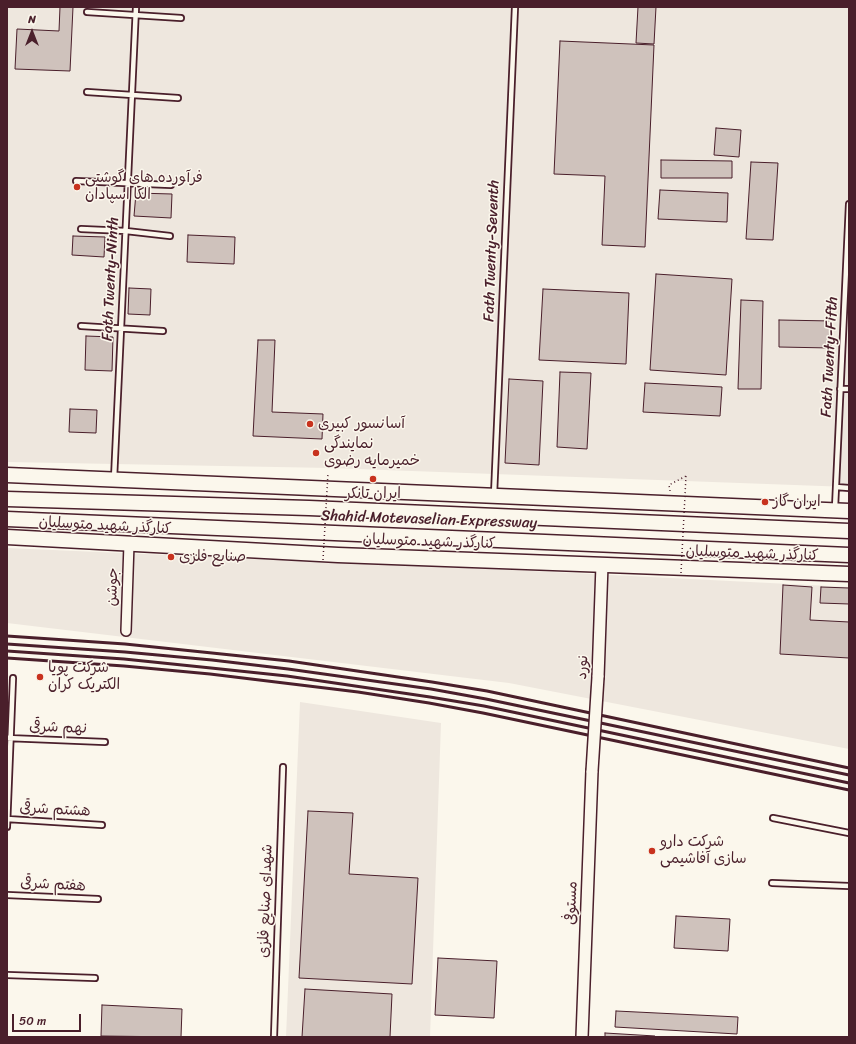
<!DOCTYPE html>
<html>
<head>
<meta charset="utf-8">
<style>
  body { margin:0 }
  #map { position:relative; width:856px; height:1044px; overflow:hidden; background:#fbf7ec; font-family:Sriracha,sans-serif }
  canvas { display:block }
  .frame { position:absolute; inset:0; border:8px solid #4a1f2b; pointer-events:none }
  .north { position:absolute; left:12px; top:12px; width:40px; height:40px; -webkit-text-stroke:3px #fbf7ec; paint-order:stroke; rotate:0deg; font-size:11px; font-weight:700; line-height:16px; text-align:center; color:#4a1f2b }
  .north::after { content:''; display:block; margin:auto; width:14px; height:18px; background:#4a1f2b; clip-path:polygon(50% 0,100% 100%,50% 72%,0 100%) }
  .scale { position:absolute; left:12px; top:1014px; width:69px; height:18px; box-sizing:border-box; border:2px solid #4a1f2b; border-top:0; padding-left:5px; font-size:12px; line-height:14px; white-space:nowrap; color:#4a1f2b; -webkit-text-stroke:3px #fbf7ec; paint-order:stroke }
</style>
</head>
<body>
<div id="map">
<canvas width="856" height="1044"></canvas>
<div class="frame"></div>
<div class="north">N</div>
<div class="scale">50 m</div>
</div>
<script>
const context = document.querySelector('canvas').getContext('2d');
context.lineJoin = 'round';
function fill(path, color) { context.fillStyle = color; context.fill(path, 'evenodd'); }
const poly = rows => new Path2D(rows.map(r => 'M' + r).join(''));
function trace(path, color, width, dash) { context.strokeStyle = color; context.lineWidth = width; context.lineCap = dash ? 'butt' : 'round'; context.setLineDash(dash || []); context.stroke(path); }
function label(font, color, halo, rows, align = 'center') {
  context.font = font + ' Sriracha,"Playpen Sans Arabic",sans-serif'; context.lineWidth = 3; context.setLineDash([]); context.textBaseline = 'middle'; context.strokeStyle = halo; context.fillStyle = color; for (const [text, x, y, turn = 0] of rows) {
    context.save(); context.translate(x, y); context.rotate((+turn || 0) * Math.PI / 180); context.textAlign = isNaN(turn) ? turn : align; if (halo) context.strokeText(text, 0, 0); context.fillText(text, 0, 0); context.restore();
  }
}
fill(poly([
  [7,7,849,7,849,487,330,468,7,462],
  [7,548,512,570,849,587,849,749,509,683,7,623],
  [300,702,441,723,430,1037,286,1037]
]), '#eee7de');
const building = poly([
  [60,7,73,7,70,71,15,69,17,29,59,31,60,7],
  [638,7,656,7,654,44,636,43,638,7],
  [560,41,654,45,645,247,602,245,605,176,554,174,560,41],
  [716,128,741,130,739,157,714,155,716,128],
  [661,160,732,161,732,178,661,178,661,160],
  [751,162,778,163,773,240,746,239,751,162],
  [660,190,728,193,727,222,658,219,660,190],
  [136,193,172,194,171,218,134,216,136,193],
  [188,235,235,237,234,264,187,262,188,235],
  [73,236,105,237,104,257,72,255,73,236],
  [656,274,732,279,726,375,650,370,656,274],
  [129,288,151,289,150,315,128,314,129,288],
  [543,289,629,293,626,364,539,360,543,289],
  [741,300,763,301,761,389,738,389,741,300],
  [779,320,832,321,831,348,779,347,779,320],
  [86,336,113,337,112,371,85,370,86,336],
  [258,340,275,340,272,412,323,414,322,439,253,436,258,340],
  [560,372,591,373,587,449,557,447,560,372],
  [509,379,543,381,539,465,505,463,509,379],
  [645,383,722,387,720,416,643,412,645,383],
  [70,409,97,410,96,433,69,432,70,409],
  [783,585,812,587,810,620,849,622,849,658,780,654,783,585],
  [821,587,849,588,849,604,820,603,821,587],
  [308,811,353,813,349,874,418,878,412,984,299,978,308,811],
  [676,916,730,919,728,951,674,948,676,916],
  [438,958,497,961,494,1018,435,1015,438,958],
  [305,989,392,994,390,1037,302,1037,305,989],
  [102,1005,182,1009,181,1037,101,1036,102,1005],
  [616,1011,738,1017,737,1034,615,1027,616,1011],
  [605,1033,655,1036,655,1037,605,1037,605,1033]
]);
fill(building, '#cfc2bc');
trace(building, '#4a1f2b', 1);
const service = poly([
  [87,12,181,18],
  [87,92,178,98],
  [76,181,171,185],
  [81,229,126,231,170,236],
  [81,326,163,331],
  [840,389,849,389],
  [114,479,136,7],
  [836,487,849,488],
  [494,495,515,7],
  [835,508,849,204],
  [7,738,105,742],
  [773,818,849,833],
  [7,819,102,825],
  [7,827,13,678],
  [772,883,849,886],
  [7,895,98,899],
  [7,975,95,978],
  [274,1037,283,767]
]);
const minor = poly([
  [126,631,129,544]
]);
const tertiary = poly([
  [598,677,602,565],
  [582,1037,592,771]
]);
const primary = poly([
  [7,475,849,511],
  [7,537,338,555,849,574]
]);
const trunk = poly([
  [7,499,309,508,849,531],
  [7,519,849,555]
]);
trace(service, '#4a1f2b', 8);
trace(minor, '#4a1f2b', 12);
trace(tertiary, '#4a1f2b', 14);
trace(primary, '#4a1f2b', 17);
trace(trunk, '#4a1f2b', 17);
trace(poly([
  [670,491,669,485,686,476]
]), '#4a1f2b', 1.5, [1, 3]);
trace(service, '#fbf7ec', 4.5);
trace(minor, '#fbf7ec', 9);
trace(tertiary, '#fbf7ec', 11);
trace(primary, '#fbf7ec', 14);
trace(trunk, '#fbf7ec', 14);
trace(poly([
  [7,636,125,644,212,653,289,661,432,682,487,691,849,768],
  [7,644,125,652,212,660,288,669,431,689,486,699,849,775],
  [7,651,124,659,211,668,287,676,430,697,484,706,849,783],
  [7,658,124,666,210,674,358,692,429,703,483,713,849,790]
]), '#4a1f2b', 3);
const tertiaryBridge = poly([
  [592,771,598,677]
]);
trace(tertiaryBridge, '#4a1f2b', 14, []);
trace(poly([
  [323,560,328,473],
  [681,573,686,476]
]), '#4a1f2b', 1.5, [1, 3]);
trace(tertiaryBridge, '#fbf7ec', 11);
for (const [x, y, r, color] of [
  [77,187,4,"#c8321e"],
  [310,424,4,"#c8321e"],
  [316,453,4,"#c8321e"],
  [373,479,4,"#c8321e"],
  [765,502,4,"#c8321e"],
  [171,557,4,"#c8321e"],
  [40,677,4,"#c8321e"],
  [652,851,4,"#c8321e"]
]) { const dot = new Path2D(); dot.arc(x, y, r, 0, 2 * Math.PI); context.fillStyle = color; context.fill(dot); trace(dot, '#fbf7ec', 1.5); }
label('15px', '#4a1f2b', '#fbf7ec', [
  ["فرآورده های گوشتی",85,178],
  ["الکا اسپادان",85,195],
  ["آسانسور کبیری",318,424],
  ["نمایندگی",324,444],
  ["خمیرمایه رضوی",324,461],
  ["ایران تانکر",373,494,"center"],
  ["ایران گاز",773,502],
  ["صنایع فلزی",179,557],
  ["شرکت پویا",48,668],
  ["الکتریک کران",48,685],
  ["شرکت دارو",660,842],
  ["سازی آفاشیمی",660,859]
], 'left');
label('15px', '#4a1f2b', '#fbf7ec', [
  ["Fath Twenty-Seventh",492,251,-88],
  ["Fath Twenty-Ninth",111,279,-87],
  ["Fath Twenty-Fifth",830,357,-87],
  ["Shahid Motevaselian Expressway",429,520,2],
  ["کنارگذر شهید متوسلیان",105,526,3],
  ["کنارگذر شهید متوسلیان",429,542,2],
  ["کنارگذر شهید متوسلیان",752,554,2],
  ["جوشن",113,587,-88],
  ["نورد",583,667,-87],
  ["نهم شرقی",58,728,2],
  ["هشتم شرقی",55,810,3],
  ["هفتم شرقی",53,885,3],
  ["شهدای صنایع فلزی",266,901,-88],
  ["مستوفی",572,903,-88]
]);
</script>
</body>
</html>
